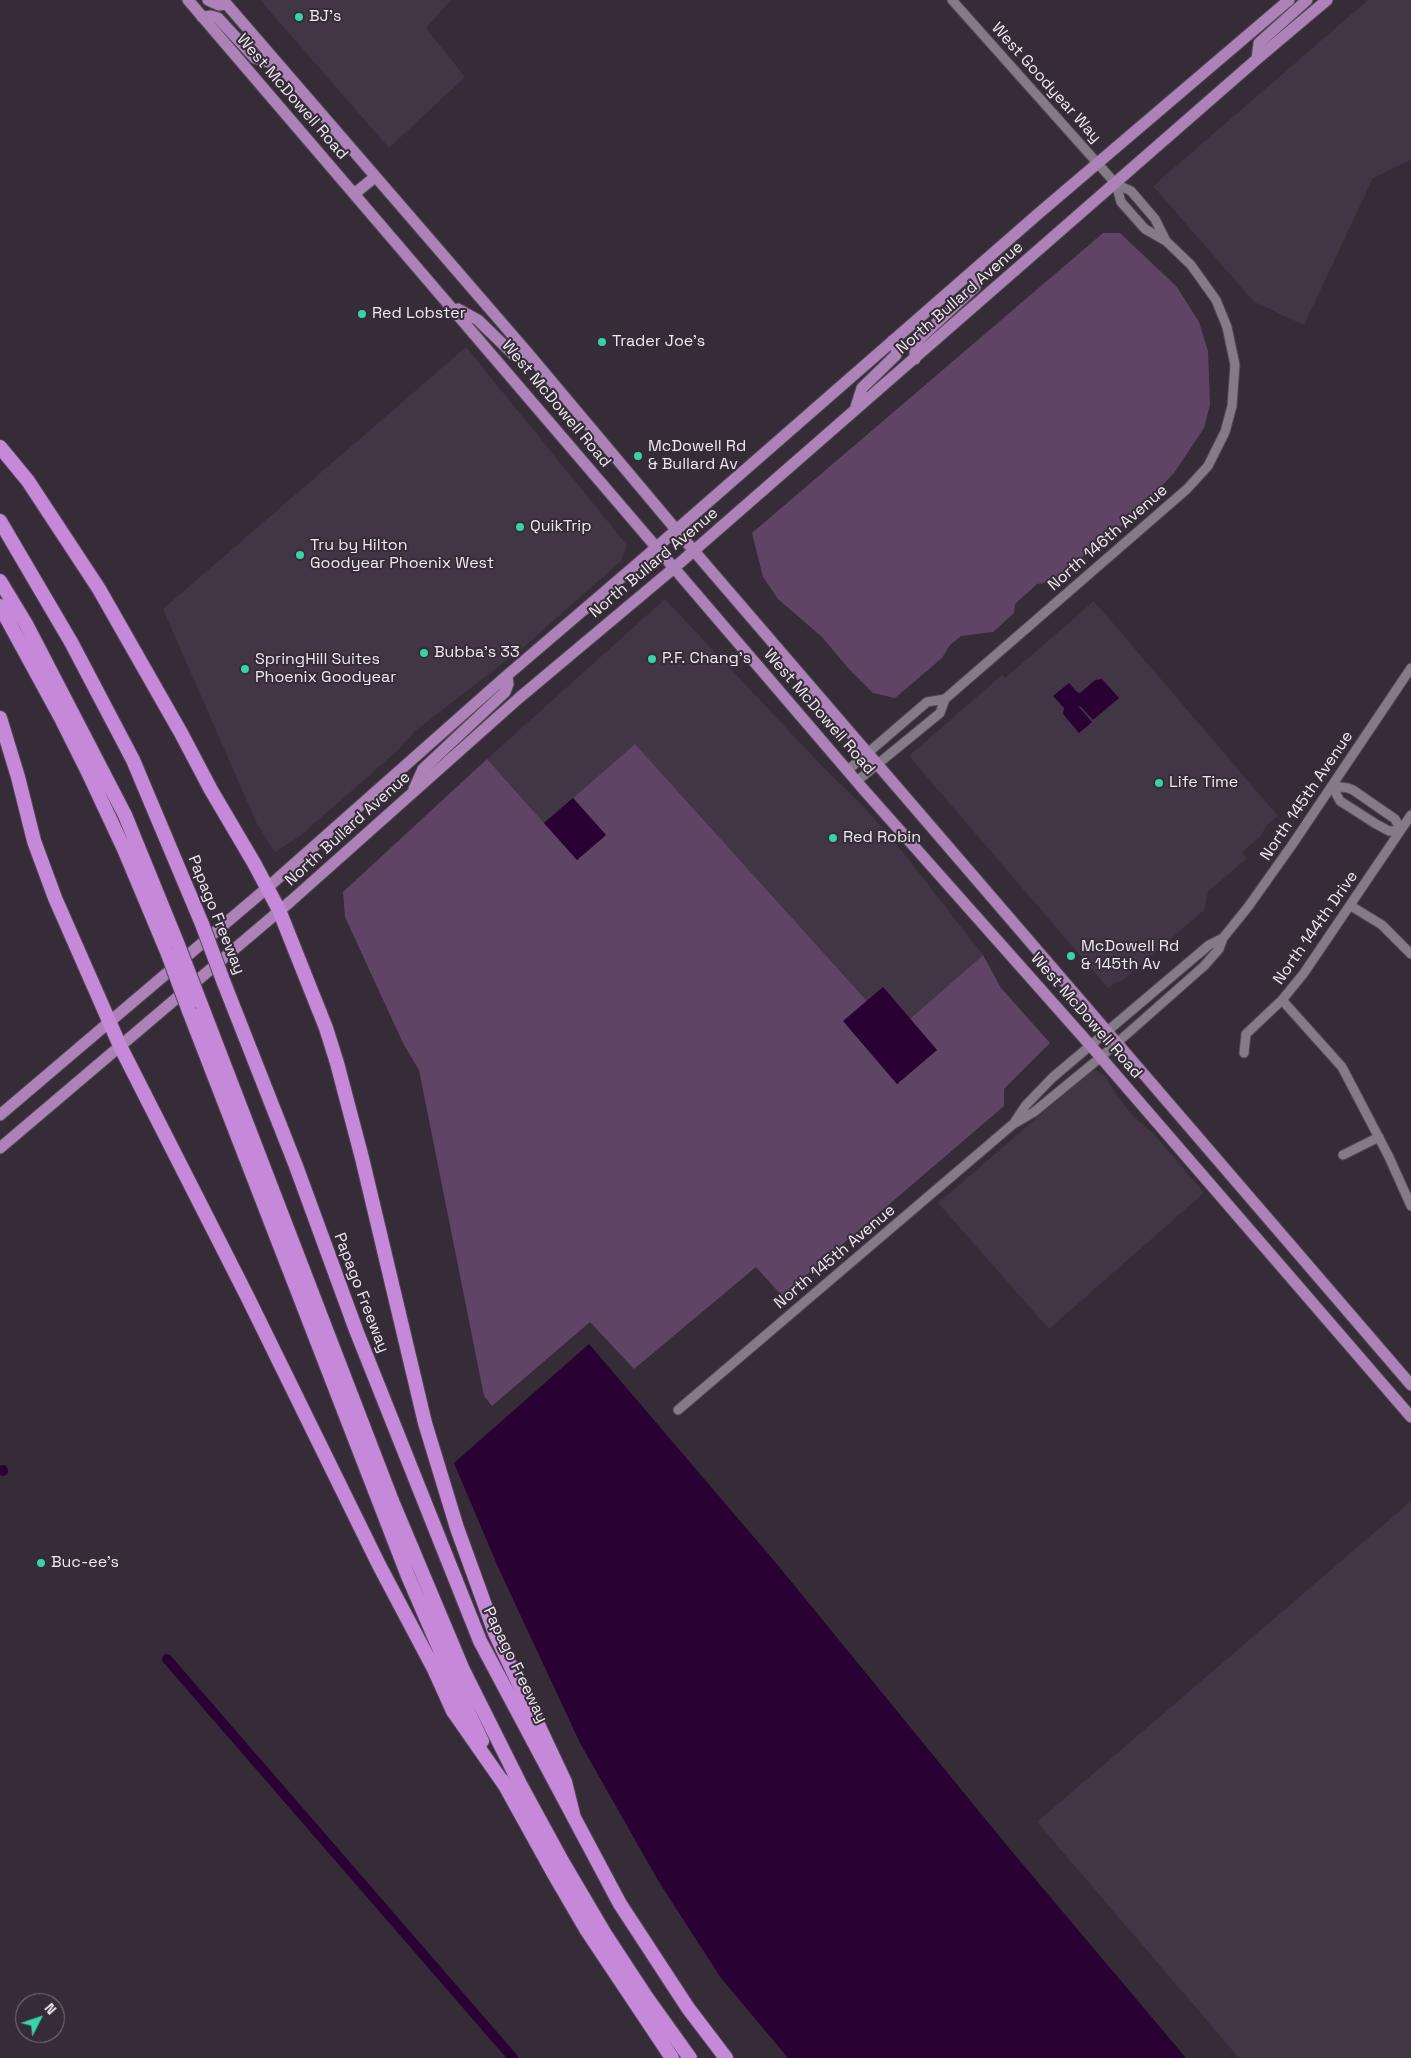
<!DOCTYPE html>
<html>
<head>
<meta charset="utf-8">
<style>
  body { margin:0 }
  #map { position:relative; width:1411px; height:2058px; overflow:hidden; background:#352c38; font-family:"Space Grotesk",sans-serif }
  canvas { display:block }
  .north { position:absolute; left:15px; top:1993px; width:50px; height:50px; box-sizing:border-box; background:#352c38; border:1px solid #7f7882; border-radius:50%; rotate:49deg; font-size:14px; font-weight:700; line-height:20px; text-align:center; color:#efe9f0 }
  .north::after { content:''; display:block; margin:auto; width:18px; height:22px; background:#36d4a7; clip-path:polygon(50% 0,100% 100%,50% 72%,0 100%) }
</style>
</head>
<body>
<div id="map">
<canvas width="1411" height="2058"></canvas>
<div class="north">N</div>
</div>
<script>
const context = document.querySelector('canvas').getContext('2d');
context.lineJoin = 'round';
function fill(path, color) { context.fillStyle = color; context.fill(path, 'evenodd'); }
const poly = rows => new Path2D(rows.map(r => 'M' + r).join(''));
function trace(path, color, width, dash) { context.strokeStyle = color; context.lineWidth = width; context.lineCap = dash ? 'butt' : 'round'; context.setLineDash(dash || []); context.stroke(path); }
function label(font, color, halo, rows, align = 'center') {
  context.font = font + ' "Space Grotesk",sans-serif'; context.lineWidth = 4; context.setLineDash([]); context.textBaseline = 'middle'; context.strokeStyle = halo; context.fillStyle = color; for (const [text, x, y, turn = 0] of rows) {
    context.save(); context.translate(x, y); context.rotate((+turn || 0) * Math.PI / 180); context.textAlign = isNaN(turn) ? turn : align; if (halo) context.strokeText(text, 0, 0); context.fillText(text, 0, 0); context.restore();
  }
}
fill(poly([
  [260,0,451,0,426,28,465,77,389,148],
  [1368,0,1411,0,1411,160,1373,178,1304,325,1254,302,1153,186],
  [466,347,627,545,621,561,526,645,414,732,396,752,300,836,275,852,257,824,163,609],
  [665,599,822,766,862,805,902,851,983,955,910,1019,883,987,867,1001,635,744,544,823,487,759],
  [1094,601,1278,816,1267,825,1260,837,1242,852,1247,858,1208,892,1204,910,1122,981,1113,984,1108,988,909,756,1002,675,1005,678],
  [1097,1071,1105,1076,1116,1094,1132,1115,1154,1134,1204,1193,1049,1329,938,1203,1084,1077,1091,1072],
  [1411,1501,1411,2058,1239,2058,1037,1822]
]), '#423545');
fill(poly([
  [1103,233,1120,233,1177,287,1199,322,1208,351,1210,405,1204,428,1174,473,1129,520,1051,582,1037,584,1015,604,1014,613,993,632,961,636,950,645,942,658,895,698,873,693,848,668,822,637,778,599,763,577,752,533],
  [635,744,867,1001,844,1022,897,1084,937,1050,910,1019,983,955,1001,988,1050,1043,1004,1089,1004,1106,782,1296,756,1267,634,1369,590,1322,492,1406,484,1396,419,1070,403,1043,345,917,343,892,487,759,577,860,606,835,573,798]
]), '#5f4466');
fill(poly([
  [1102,679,1119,698,1093,720,1080,706,1079,707,1092,722,1079,733,1063,714,1064,708,1053,696,1069,683,1077,692,1080,693,1095,680],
  [573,798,606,835,577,860,544,823],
  [883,987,937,1050,897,1084,843,1021],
  [589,1344,776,1563,1009,1848,1186,2058,788,2058,721,1978,659,1882,580,1743,498,1567,454,1463]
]), '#290233');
trace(poly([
  [3,1470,3,1471],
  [167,1659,513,2058]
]), '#290233', 10);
const minor = poly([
  [952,0,1116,184,1131,191,1155,219,1166,241],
  [848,770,927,702,945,699],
  [857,781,940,713,945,699,1187,489,1208,466,1225,432,1232,406,1235,365,1227,327,1216,300,1191,265,1166,241,1145,229,1121,202,1116,184],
  [1332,786,1348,788,1353,790,1395,819,1401,830,1389,831,1376,824,1340,801,1332,786],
  [1351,906,1382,925,1411,954],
  [1282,1000,1342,1067,1389,1157,1411,1206],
  [1244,1053,1246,1034,1282,1000,1304,973,1411,815],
  [1014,1123,1026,1105,1052,1078,1209,945,1223,938],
  [1343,1155,1379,1137],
  [678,1410,1012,1125,1034,1112,1101,1057,1204,966,1219,949,1223,938,1248,907,1292,845,1411,668]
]);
const major = poly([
  [188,0,864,790,1091,1046,1411,1417],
  [208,0,219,5,226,4],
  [223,0,527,352,694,551,1411,1385],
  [202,17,211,16,218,18,255,58,278,65],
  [1257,59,1259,43,1307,0],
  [354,194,375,177],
  [458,309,478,320,514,355,518,357,527,352],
  [915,359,915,347,918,340,975,287,980,265],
  [855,410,862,388,896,355,897,347,892,341],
  [414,789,423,769,505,692,508,684,507,676],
  [0,1115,267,888,504,678,643,559,1038,214,1289,0],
  [0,1148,291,901,519,698,674,568,1257,59,1327,0]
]);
const highway = poly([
  [0,447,28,481,99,589,181,733,211,790,254,863,279,910,326,1028,337,1063,362,1158,425,1423,457,1528,495,1633,565,1782,574,1818],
  [0,521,71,642,133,760,202,924],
  [0,581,26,624,125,815,178,945],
  [0,606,62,720,88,772,124,849,168,954],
  [0,718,18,777,34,841,55,898,120,1046,247,1296,379,1565,434,1669,453,1711,506,1787],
  [224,983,296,1166,356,1330,480,1641,620,1904,688,2008,726,2058],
  [200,1002,392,1501,463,1670,520,1784,562,1861,605,1934,647,1998,690,2058],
  [189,1011,408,1576,452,1678,482,1741],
  [502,1780,554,1874,586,1929,672,2058]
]);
trace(minor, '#4f4751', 11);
trace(major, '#4f4751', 13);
trace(highway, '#4f4751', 16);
trace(minor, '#857a88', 9);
trace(major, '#ac82b8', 11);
trace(highway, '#c688d8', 14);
const highwayBridge = poly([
  [202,924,224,983],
  [178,945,200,1002],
  [168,954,189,1011]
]);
trace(highwayBridge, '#4f4751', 16, []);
trace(highwayBridge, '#c688d8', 14);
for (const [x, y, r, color] of [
  [299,17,5,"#36d4a7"],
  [362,314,5,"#36d4a7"],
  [602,342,5,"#36d4a7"],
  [638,456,5,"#36d4a7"],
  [520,527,5,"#36d4a7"],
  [300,555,5,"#36d4a7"],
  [424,653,5,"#36d4a7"],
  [652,659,5,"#36d4a7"],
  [245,669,5,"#36d4a7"],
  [1159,783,5,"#36d4a7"],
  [833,838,5,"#36d4a7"],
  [1071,956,5,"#36d4a7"],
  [41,1563,5,"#36d4a7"]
]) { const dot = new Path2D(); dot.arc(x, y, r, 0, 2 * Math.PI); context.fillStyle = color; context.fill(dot); trace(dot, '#352c38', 2); }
label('16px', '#efe9f0', '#352c38', [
  ["BJ's",309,17],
  ["Red Lobster",372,314],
  ["Trader Joe's",612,342],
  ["McDowell Rd",648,447],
  ["& Bullard Av",648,465],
  ["QuikTrip",530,527],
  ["Tru by Hilton",310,546],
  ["Goodyear Phoenix West",310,564],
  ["Bubba's 33",434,653],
  ["P.F. Chang's",662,659],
  ["SpringHill Suites",255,660],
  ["Phoenix Goodyear",255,678],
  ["Life Time",1169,783],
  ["Red Robin",843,838],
  ["McDowell Rd",1081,947],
  ["& 145th Av",1081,965],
  ["Buc-ee's",51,1563]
], 'left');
label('16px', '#efe9f0', '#352c38', [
  ["West Goodyear Way",1046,83,48],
  ["West McDowell Road",292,97,49],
  ["North Bullard Avenue",960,298,-41],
  ["West McDowell Road",556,404,50],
  ["North 146th Avenue",1108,538,-41],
  ["North Bullard Avenue",654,563,-40],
  ["West McDowell Road",819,712,49],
  ["North 145th Avenue",1307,796,-56],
  ["North Bullard Avenue",348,829,-42],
  ["Papago Freeway",216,915,68],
  ["North 144th Drive",1316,928,-55],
  ["West McDowell Road",1086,1016,49],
  ["North 145th Avenue",835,1257,-40],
  ["Papago Freeway",361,1293,69],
  ["Papago Freeway",515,1665,64]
]);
</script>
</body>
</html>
